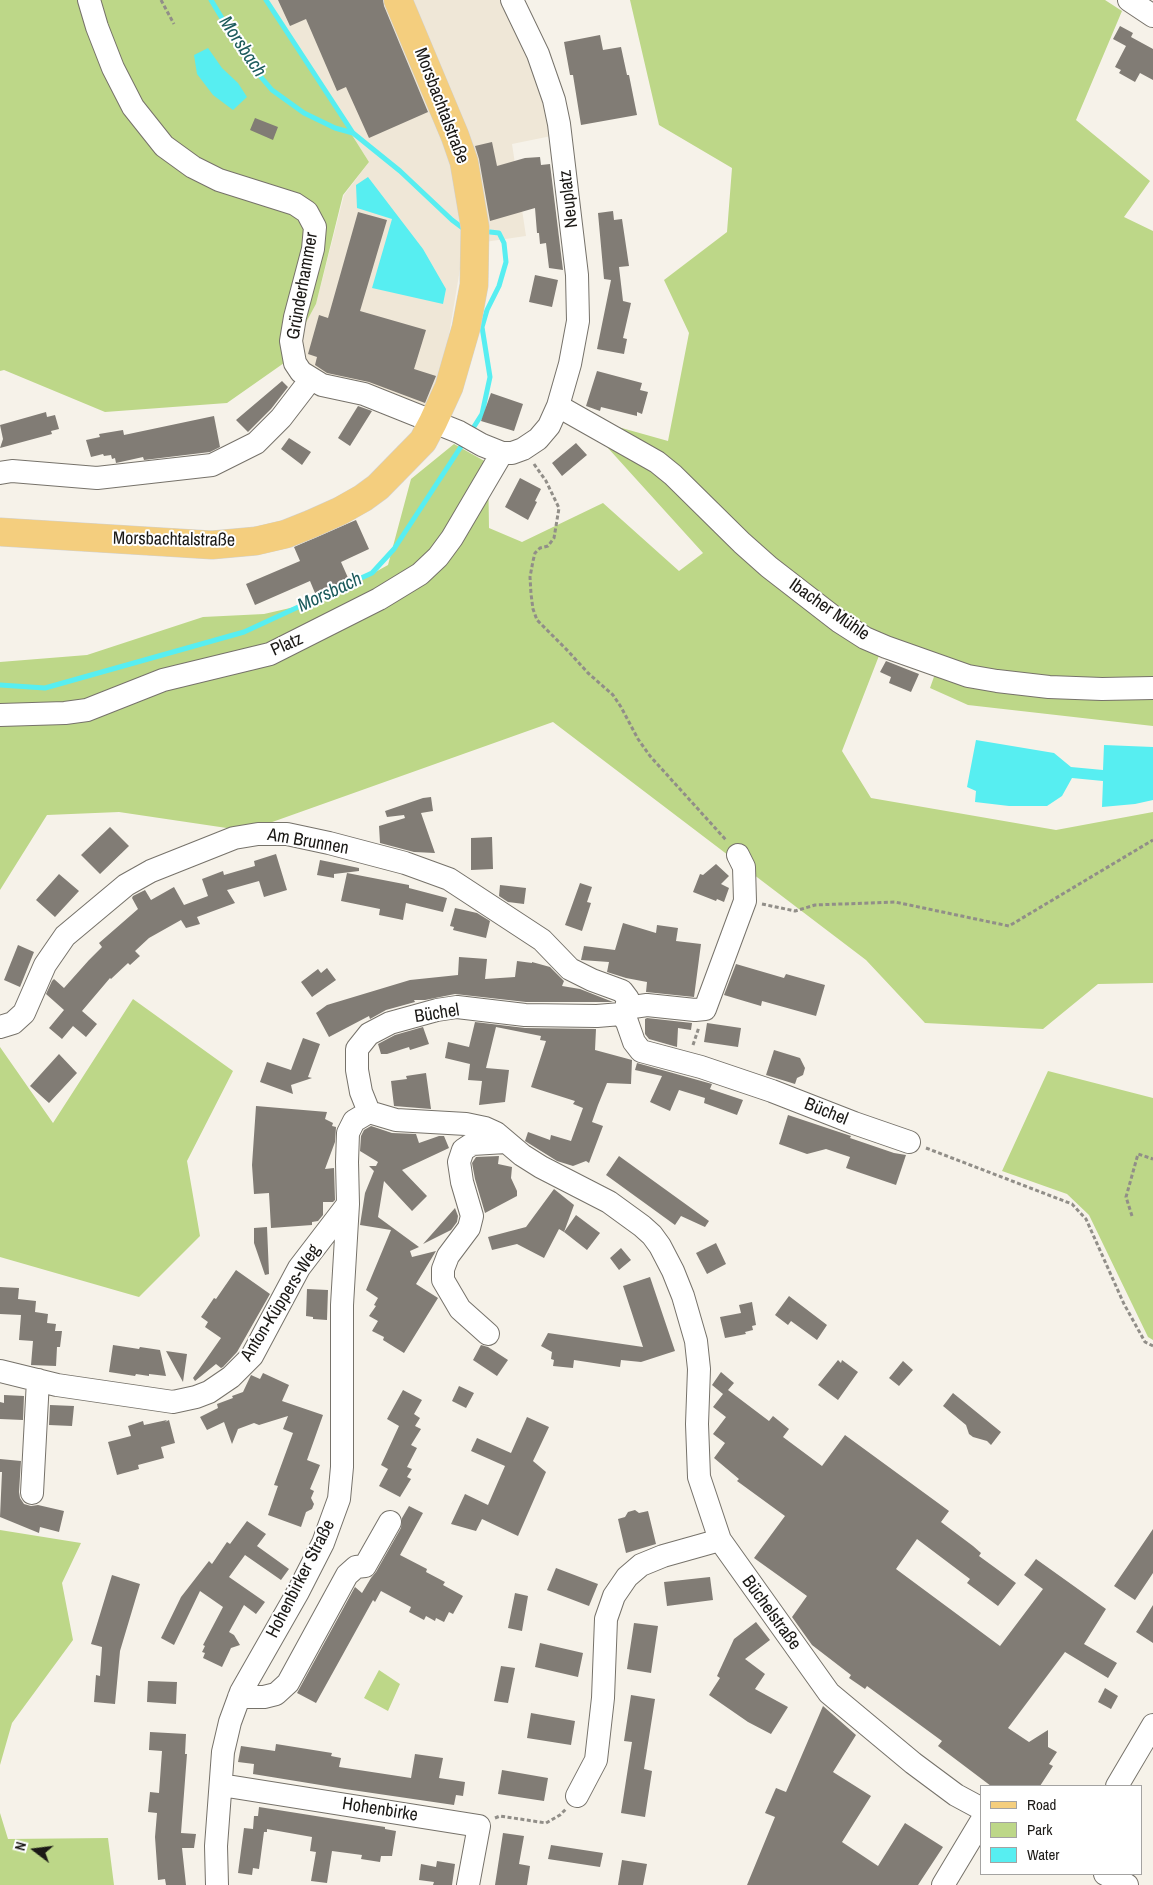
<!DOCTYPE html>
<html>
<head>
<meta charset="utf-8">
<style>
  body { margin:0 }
  #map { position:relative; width:1153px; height:1885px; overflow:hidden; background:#f6f2e9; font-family:"Archivo Narrow",sans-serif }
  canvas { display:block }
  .legend { position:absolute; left:980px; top:1785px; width:162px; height:90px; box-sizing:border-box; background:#fff; border:1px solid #a4a3a2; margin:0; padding:6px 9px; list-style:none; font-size:15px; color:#1b1916 }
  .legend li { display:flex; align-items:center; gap:10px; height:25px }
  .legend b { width:25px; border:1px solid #a4a3a2 }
  .north { position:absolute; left:10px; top:1825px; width:50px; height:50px; -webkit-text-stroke:4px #fff; paint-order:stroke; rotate:285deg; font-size:14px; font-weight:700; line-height:20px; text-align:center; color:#1b1916 }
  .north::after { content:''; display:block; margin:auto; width:18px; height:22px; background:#1b1916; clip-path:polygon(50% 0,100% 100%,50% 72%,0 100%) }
</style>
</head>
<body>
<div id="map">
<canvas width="1153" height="1885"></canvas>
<ul class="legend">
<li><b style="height:6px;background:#f4ce7e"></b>Road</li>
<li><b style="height:14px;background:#bdd788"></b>Park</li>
<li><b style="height:14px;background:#57eef1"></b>Water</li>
</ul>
<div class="north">N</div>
</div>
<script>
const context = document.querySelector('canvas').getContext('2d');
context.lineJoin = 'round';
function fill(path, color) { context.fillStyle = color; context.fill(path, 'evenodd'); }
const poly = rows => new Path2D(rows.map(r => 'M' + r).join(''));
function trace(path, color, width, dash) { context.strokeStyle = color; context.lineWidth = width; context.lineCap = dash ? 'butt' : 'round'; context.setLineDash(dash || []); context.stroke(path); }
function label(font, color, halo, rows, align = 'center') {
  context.font = font + ' "Archivo Narrow",sans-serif'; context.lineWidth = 4; context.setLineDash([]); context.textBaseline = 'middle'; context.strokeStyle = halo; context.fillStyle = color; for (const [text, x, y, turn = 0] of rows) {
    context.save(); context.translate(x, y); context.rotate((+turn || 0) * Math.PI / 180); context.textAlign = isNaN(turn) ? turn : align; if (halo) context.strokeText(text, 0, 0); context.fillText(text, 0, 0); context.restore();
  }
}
fill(poly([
  [267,0,524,0,538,26,571,132,512,144,526,236,464,245,439,395,418,427,360,396,317,390,284,363,316,304,344,195,369,162]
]), '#efe7d7');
fill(poly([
  [0,0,267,0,369,162,343,195,316,304,284,363,227,403,105,412,4,370,0,371],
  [630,0,1105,0,1122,11,1076,120,1150,181,1124,217,1153,231,1153,726,968,705,930,688,936,671,882,648,842,751,871,798,1056,830,1153,812,1153,983,1098,984,1043,1029,925,1023,866,960,553,722,247,831,119,812,47,815,0,890,0,662,87,655,203,617,264,614,325,600,388,565,411,479,454,444,488,463,489,528,522,542,603,503,679,571,703,553,579,416,668,441,689,333,664,280,727,232,732,168,659,125],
  [133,999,233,1071,187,1161,200,1236,139,1297,0,1257,0,1047,53,1123],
  [1048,1071,1153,1098,1153,1340,1148,1337,1089,1215,1067,1194,1002,1171],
  [0,1530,81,1543,62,1583,73,1640,12,1723,0,1765],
  [379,1670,400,1684,388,1711,364,1698],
  [0,1813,8,1839,108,1838,114,1885,0,1885]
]), '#bdd788');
fill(poly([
  [208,48,222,68,238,83,247,97,233,110,213,95,197,74,194,55],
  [368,177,423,249,446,289,443,304,372,288,392,219,357,208,356,185],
  [976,740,1054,753,1071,767,1103,770,1104,745,1153,747,1153,800,1135,804,1102,807,1103,781,1072,778,1062,796,1047,806,1009,806,975,802,976,791,967,787]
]), '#57eef1');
trace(poly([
  [211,0,249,63,272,90,304,113,335,128,353,133],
  [266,0,353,133,400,171,452,220,464,229],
  [470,433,482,414,490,377,482,327,487,310,499,286,506,262,504,243,499,233,490,232],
  [0,685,45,688,244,632,372,573,394,549,464,442]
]), '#57eef1', 5);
fill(poly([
  [278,0,383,0,384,6,428,112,369,138,346,87,337,91,306,19,290,26],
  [1120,26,1133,33,1131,37,1153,49,1153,80,1140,73,1135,82,1119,73,1121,70,1115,67,1126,46,1113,39],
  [600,35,603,50,621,47,627,75,629,75,637,115,581,125,573,75,570,75,564,42],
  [255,118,278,127,273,140,250,130],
  [492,142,497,166,525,158,540,157,541,165,550,164,563,270,549,268,546,243,540,244,539,233,537,233,535,208,490,221,479,159,475,146],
  [613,211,614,220,622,219,629,266,619,267,623,301,631,303,623,338,627,339,624,354,597,349,611,280,604,279,598,213],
  [358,212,387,220,360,311,426,330,414,369,436,376,425,403,369,382,327,373,315,365,317,357,308,354,319,315,328,318],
  [535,275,558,280,552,307,529,302],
  [597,371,642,383,640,390,648,392,642,414,637,412,637,416,601,407,600,411,586,406],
  [282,381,288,387,271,409,248,432,236,420],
  [491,393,523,404,514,431,481,421],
  [358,406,372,411,350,446,338,438],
  [46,412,47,417,55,415,59,429,51,431,52,434,0,448,3,439,0,425],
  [214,416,220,447,210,452,144,460,143,457,116,463,115,458,112,459,111,455,104,456,103,454,91,457,86,440,100,437,99,434,123,430,124,435],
  [289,438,311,452,302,465,281,449],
  [576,443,587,455,562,476,552,463],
  [520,478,541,489,535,501,537,502,528,520,505,507],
  [356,520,369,549,341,562,349,580,315,593,310,581,255,605,246,584,300,561,294,547],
  [886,661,919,674,911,692,889,683,891,677,880,672],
  [431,797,433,811,421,813,435,853,414,852,380,843,379,826,405,818,404,815,387,817,385,811,423,798],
  [110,827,129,846,100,874,81,855],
  [492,837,493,869,471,870,471,838],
  [276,854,287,890,264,897,259,881,227,890,235,903,197,917,200,924,186,928,181,920,149,938,135,951,140,956,130,965,128,963,111,979,110,978,82,1011,97,1024,86,1037,73,1026,62,1039,49,1028,64,1010,46,994,52,981,54,979,64,988,89,960,102,947,99,943,138,909,132,898,133,896,145,890,151,900,174,887,184,905,208,896,202,879,223,871,224,875,255,866,254,861],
  [320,860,359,868,359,871,334,874,334,878,317,875],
  [716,864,729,876,721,884,729,888,724,902,717,899,716,901,693,892,700,874,703,875],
  [347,873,409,885,409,888,447,898,443,912,406,903,403,920,379,915,380,909,341,901],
  [59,874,79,891,55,917,36,900],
  [580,883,592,887,587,902,591,903,582,931,565,925],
  [500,885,526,888,524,904,508,902,499,896],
  [455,908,477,913,490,921,486,938,453,930,454,927,450,926],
  [623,923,656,933,657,925,678,928,676,941,701,944,694,997,646,992,647,982,626,978,607,972,609,962,581,960,584,946,615,950],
  [18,945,34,952,20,987,4,980],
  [459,957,487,959,485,979,515,977,517,961,532,963,532,962,550,967,564,981,562,986,580,989,613,1002,526,1002,455,994,425,1000,414,1000,415,1002,386,1010,370,1019,369,1016,329,1037,316,1013,327,1005,410,980,458,975],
  [736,964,784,978,786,974,825,985,816,1016,762,1001,761,1006,724,995],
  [327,968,336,980,312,997,301,982,318,969,321,973],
  [645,1019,647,1018,692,1023,691,1030,678,1028,677,1047,649,1039,645,1034],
  [475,1022,525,1028,596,1029,595,1050,632,1060,631,1084,607,1083,598,1105,592,1122,603,1126,589,1163,586,1161,573,1166,557,1161,525,1141,528,1132,550,1140,551,1135,571,1141,583,1108,573,1104,575,1101,531,1087,546,1041,540,1040,541,1036,496,1027,486,1068,509,1070,505,1102,479,1105,482,1081,468,1080,470,1064,445,1058,448,1042,469,1047],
  [707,1023,741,1028,738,1047,704,1042],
  [423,1027,429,1044,410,1050,409,1047,387,1054,381,1054,378,1044,395,1035],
  [303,1038,320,1044,308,1077,312,1078,291,1085,293,1094,260,1082,267,1062,291,1070],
  [774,1050,800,1058,805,1068,803,1075,797,1078,795,1084,766,1075],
  [59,1054,77,1073,49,1103,30,1086],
  [637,1063,712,1084,710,1089,743,1100,737,1115,704,1103,705,1098,679,1090,670,1111,650,1102,662,1076,635,1070],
  [426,1073,431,1109,394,1106,391,1081,407,1079,406,1076],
  [256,1106,327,1112,325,1119,333,1123,332,1126,336,1127,335,1142,325,1169,334,1168,335,1200,333,1202,323,1202,323,1215,318,1221,312,1222,312,1225,271,1228,269,1193,254,1194,252,1165],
  [788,1115,851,1136,850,1138,894,1153,906,1155,896,1185,846,1168,850,1157,826,1149,807,1154,779,1144],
  [371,1126,392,1133,416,1134,419,1143,439,1136,444,1136,449,1148,402,1170,427,1196,412,1211,384,1181,378,1217,419,1247,410,1251,412,1257,436,1251,416,1284,438,1298,404,1353,383,1340,384,1337,372,1331,378,1321,369,1316,376,1306,374,1305,378,1298,366,1290,391,1230,360,1225,365,1193,374,1171,369,1166,376,1166,378,1162,360,1151,361,1136,364,1130],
  [499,1156,498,1164,512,1167,511,1178,517,1191,517,1196,485,1213,475,1179,472,1163,476,1157],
  [619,1156,709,1221,705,1227,681,1216,675,1225,606,1175],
  [554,1189,574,1205,564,1232,559,1229,544,1258,517,1244,492,1250,488,1237,526,1227],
  [455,1208,458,1216,457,1222,451,1230,423,1244],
  [576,1215,600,1233,587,1250,564,1232],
  [267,1227,269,1274,265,1275,254,1243,254,1228],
  [716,1243,726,1264,707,1274,696,1253],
  [621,1248,631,1260,619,1270,610,1258],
  [236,1270,270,1294,237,1352,223,1367,221,1368,216,1364,195,1381,193,1378,221,1338,205,1327,208,1322,201,1317,214,1298,216,1299],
  [650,1277,675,1351,641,1362,621,1360,620,1367,574,1360,573,1368,553,1366,554,1360,551,1359,552,1352,541,1346,548,1333,643,1347,623,1286],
  [0,1287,19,1288,18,1299,36,1301,35,1312,48,1314,47,1323,56,1324,55,1331,62,1331,60,1347,57,1347,56,1366,31,1365,33,1341,19,1340,21,1315,0,1314],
  [307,1289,328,1290,327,1320,313,1319,313,1317,306,1316],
  [789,1296,827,1325,817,1340,791,1321,788,1325,775,1315],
  [752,1302,756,1325,752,1326,753,1330,745,1332,746,1334,725,1338,720,1317,741,1313,739,1305],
  [113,1345,139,1349,140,1347,160,1350,166,1376,149,1374,149,1376,136,1374,135,1376,109,1372],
  [481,1345,488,1347,508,1360,497,1376,473,1360],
  [166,1351,187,1354,183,1382],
  [838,1360,841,1363,842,1360,858,1372,838,1400,818,1385],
  [903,1361,913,1370,899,1386,889,1378],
  [721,1372,734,1383,728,1390,769,1421,773,1416,789,1429,783,1437,822,1466,845,1435,949,1511,941,1522,973,1546,981,1553,979,1556,1016,1583,998,1606,967,1583,970,1579,917,1539,896,1569,1000,1646,1043,1589,1024,1575,1036,1559,1106,1609,1084,1644,1117,1663,1108,1678,1065,1652,1008,1728,1029,1742,1048,1730,1048,1747,1057,1752,1049,1764,1053,1766,1040,1786,991,1786,938,1746,942,1741,867,1686,865,1689,849,1678,851,1675,812,1645,792,1617,807,1596,754,1558,785,1516,737,1481,739,1479,714,1458,725,1443,713,1434,726,1417,713,1407,723,1394,712,1385],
  [263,1373,289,1385,282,1401,323,1415,307,1460,320,1465,310,1489,314,1491,311,1498,314,1504,312,1509,306,1512,301,1527,268,1515,278,1486,274,1485,293,1433,283,1429,288,1416,259,1425,254,1423,238,1429,232,1444,224,1422,207,1430,200,1417,218,1408,217,1404,233,1398,232,1396,243,1392,251,1375,260,1379],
  [459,1386,474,1393,466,1408,452,1401],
  [403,1390,422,1400,414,1414,420,1418,415,1426,421,1429,411,1445,417,1448,407,1467,412,1469,407,1477,411,1479,400,1497,379,1486,388,1469,381,1465,399,1426,387,1419],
  [953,1393,1001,1432,991,1445,987,1441,973,1437,969,1434,966,1425,943,1406],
  [4,1395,24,1396,23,1420,0,1419,0,1402,4,1403],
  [50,1405,74,1406,72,1426,49,1425],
  [527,1417,549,1427,533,1461,546,1472,518,1536,482,1519,476,1531,451,1524,465,1494,488,1505,505,1466,471,1451,477,1438,511,1453],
  [167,1420,165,1422,169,1420,175,1443,161,1447,164,1458,138,1465,139,1469,117,1475,108,1442,131,1436,128,1426,143,1421,144,1425],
  [0,1459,21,1461,19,1492,20,1498,24,1504,31,1506,38,1505,64,1511,59,1532,40,1527,39,1533,0,1517,2,1472,0,1472],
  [409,1506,423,1513,400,1555,427,1569,426,1572,445,1582,443,1585,463,1596,453,1614,449,1612,444,1622,436,1618,435,1621,426,1616,424,1620,409,1612,411,1607,381,1591,375,1602,373,1600,316,1703,297,1693,355,1587,362,1593,371,1578,376,1572,401,1528,402,1518],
  [635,1510,639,1513,648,1511,656,1544,626,1553,618,1519,625,1517,628,1512],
  [247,1521,266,1534,257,1546,289,1569,281,1580,245,1555,229,1577,265,1602,256,1614,244,1605,229,1632,234,1635,240,1645,231,1648,222,1667,203,1658,205,1653,202,1652,205,1646,203,1645,223,1607,200,1591,174,1645,161,1638,181,1597,209,1561,212,1564,227,1542,230,1544],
  [1153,1529,1153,1573,1135,1600,1114,1586],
  [556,1568,598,1584,589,1606,547,1590],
  [112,1575,140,1584,120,1651,115,1704,94,1702,96,1675,100,1676,102,1647,91,1644],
  [710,1577,713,1600,667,1606,664,1582],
  [515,1593,528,1596,522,1631,508,1628],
  [1153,1605,1153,1643,1136,1632],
  [756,1622,770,1640,745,1659,765,1674,755,1689,788,1707,771,1734,748,1722,709,1695,720,1678,717,1676,734,1639],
  [634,1623,658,1626,651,1673,627,1669],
  [540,1643,583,1653,578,1677,535,1667],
  [501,1666,515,1668,508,1703,494,1701],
  [148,1681,177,1682,176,1704,147,1702],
  [1105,1688,1118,1696,1111,1709,1098,1702],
  [631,1695,655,1699,644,1769,652,1771,645,1817,621,1813,632,1742,624,1741],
  [823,1706,856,1735,833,1772,871,1796,842,1842,878,1866,905,1823,943,1847,918,1885,747,1885,775,1817,765,1813,776,1788,786,1792],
  [531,1713,575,1721,571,1745,527,1738],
  [150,1732,186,1734,185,1754,187,1754,181,1833,196,1834,194,1848,182,1848,186,1885,166,1885,165,1879,158,1880,155,1837,157,1813,148,1812,150,1792,159,1793,162,1751,149,1750],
  [276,1744,332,1753,331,1756,341,1758,339,1767,411,1778,415,1754,443,1758,439,1778,465,1782,463,1796,456,1795,454,1805,345,1789,253,1774,254,1764,238,1762,241,1746,275,1751],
  [502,1770,548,1778,544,1801,498,1794],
  [259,1807,385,1827,385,1829,396,1831,392,1856,381,1856,380,1862,361,1859,362,1855,332,1851,327,1883,311,1881,316,1852,310,1851,312,1837,267,1829,267,1832,264,1832,259,1869,253,1868,252,1875,238,1873,244,1828,253,1829,254,1816,258,1816],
  [503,1833,524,1836,519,1864,530,1866,527,1885,495,1885],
  [551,1845,603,1853,600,1867,548,1859],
  [622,1860,647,1864,643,1885,618,1885],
  [437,1861,455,1864,452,1885,433,1885,434,1882,419,1880,421,1864,436,1867]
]), '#817c75');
const minor = poly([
  [89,0,97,27,113,68,133,107,164,146,193,167,219,180,295,204,307,212,315,227,313,249,295,317,291,341,295,363,301,372,322,385,364,394,459,432,482,445,502,453,512,453,523,449,538,439,549,426,558,406,570,364,578,321,577,275,559,124,554,100,538,54,512,0],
  [1129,0,1153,16],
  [558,406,657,462,673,475,742,543,769,567,840,622,865,638,886,647,968,676,997,681,1049,687,1102,689,1153,688],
  [0,473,12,471,97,478,212,465,256,443,281,418,311,379],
  [0,715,65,713,87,710,163,680,270,654,379,599,420,574,438,557,452,538,502,453],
  [626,1008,647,1005,695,1010,705,1009,745,901,744,867,738,855],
  [621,1014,627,1022,634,1042,641,1051,701,1067,772,1091,854,1123,909,1142],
  [0,1027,13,1023,24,1013,45,965,65,936,126,885,151,871,234,838,258,834,287,834,329,843,405,863,449,879,542,940,570,969,592,980,622,991,628,999,626,1008,621,1014,597,1016,525,1015,457,1007,437,1010,390,1023,369,1034,357,1049,357,1070,361,1092,369,1112],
  [488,1334,460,1309,443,1280,443,1269,448,1256,469,1228,472,1216,462,1182,459,1162,463,1150,472,1144,506,1142],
  [0,1371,57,1385,173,1402,196,1397,209,1392,231,1377,252,1356,299,1268,348,1204],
  [32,1493,38,1380],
  [239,1697,264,1697,276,1694,288,1683,347,1575,356,1567,365,1566,390,1522],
  [221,1785,479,1826,468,1885],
  [1117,1786,1153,1725],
  [577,1796,596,1760,603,1698,606,1619,614,1596,627,1577,641,1565,663,1556,720,1540],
  [1105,1874,1127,1885],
  [217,1885,216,1846,223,1752,230,1722,241,1692,298,1592,323,1543,339,1499,342,1467,342,1305,348,1204,347,1162,348,1133,354,1121,369,1112,396,1120,466,1124,485,1128,496,1133,522,1155,541,1167,609,1202,642,1226,652,1235,660,1246,673,1271,683,1296,696,1341,699,1369,697,1424,699,1477,720,1540,829,1693,913,1763,956,1795,982,1809],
  [943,1885,982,1820]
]);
const major = poly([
  [0,532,212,545,256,541,286,534,311,524,340,511,363,498,378,487,423,441,433,422,449,387,466,328,474,285,475,227,464,162,455,136,398,0]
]);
trace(minor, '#76726a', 24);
trace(major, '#d1d1d0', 29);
trace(poly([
  [161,0,174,24],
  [534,464,546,481,559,508,554,538,548,546,540,548,535,553,533,561,530,577,531,594,533,609,537,620,568,651,588,673,613,695,621,707,638,739,650,756,726,840],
  [762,904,795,911,815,905,895,902,1009,926,1153,840],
  [693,1045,699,1027],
  [926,1148,1072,1204,1086,1219,1124,1304,1145,1342,1153,1346],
  [1132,1216,1126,1197,1138,1154,1153,1159],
  [495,1818,500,1816,546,1823,560,1815,566,1809]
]), '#918e88', 3, [4, 2.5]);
trace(minor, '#fff', 22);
trace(major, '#f4ce7e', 28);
label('18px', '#1b1916', '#fff', [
  ["Morsbachtalstraße",441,106,69],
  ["Neuplatz",569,199,-97],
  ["Gründerhammer",303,286,-80],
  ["Morsbachtalstraße",174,540,1],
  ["Ibacher Mühle",829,610,35],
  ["Platz",287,645,-24],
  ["Am Brunnen",308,842,10],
  ["Büchel",437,1014,-9],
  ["Büchel",826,1112,22],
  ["Anton-Küppers-Weg",281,1303,-58],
  ["Hohenbirker Straße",301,1579,-63],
  ["Büchelstraße",771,1613,54],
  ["Hohenbirke",380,1810,9]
]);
label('italic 19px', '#1c5b5c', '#fff', [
  ["Morsbach",242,47,56],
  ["Morsbach",330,593,-25]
]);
</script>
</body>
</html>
